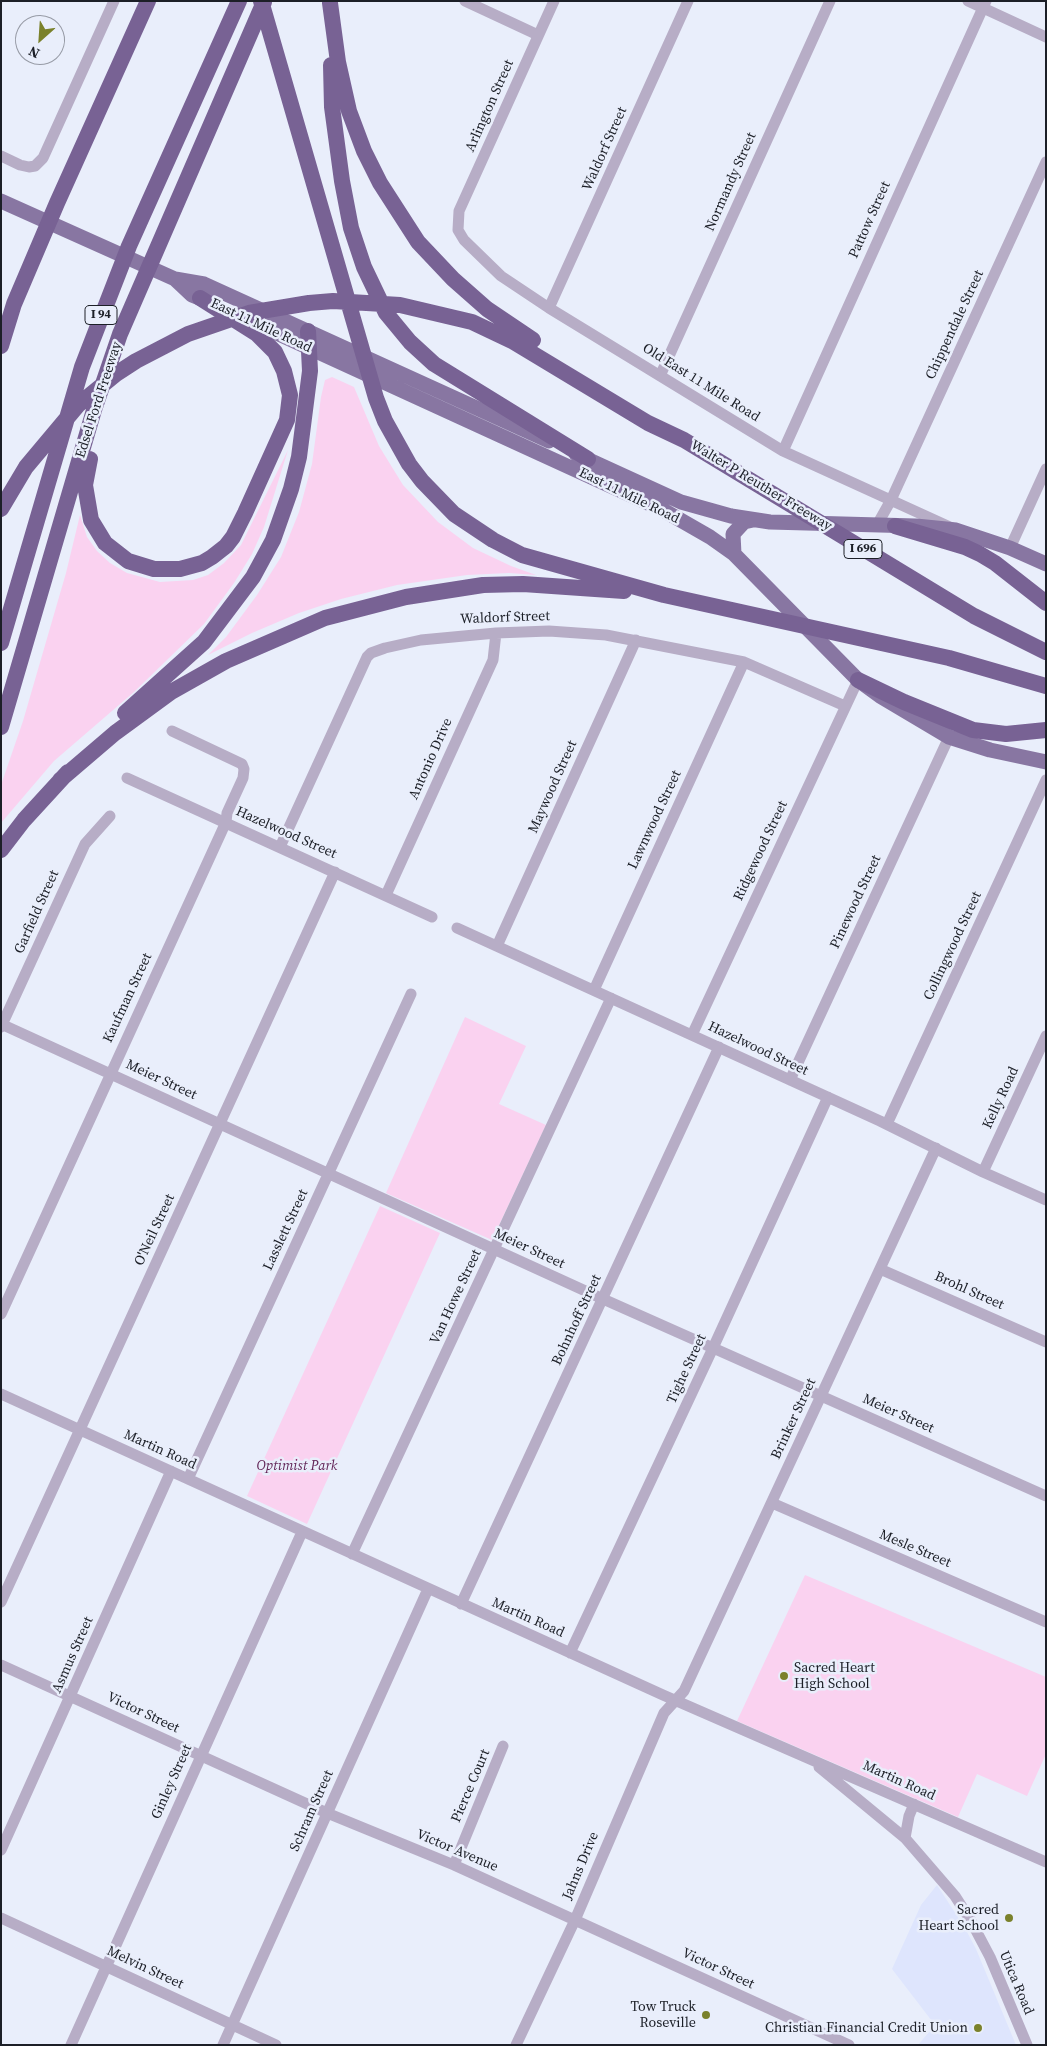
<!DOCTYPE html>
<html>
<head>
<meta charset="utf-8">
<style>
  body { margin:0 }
  #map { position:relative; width:1047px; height:2046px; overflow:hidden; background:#e9eefb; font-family:"Source Serif 4",serif }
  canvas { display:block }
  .frame { position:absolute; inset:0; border:2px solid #1c1f27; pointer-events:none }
  .north { position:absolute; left:15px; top:15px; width:50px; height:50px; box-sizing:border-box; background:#e9eefb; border:1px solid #979ba6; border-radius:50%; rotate:206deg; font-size:14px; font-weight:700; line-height:20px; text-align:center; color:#1c1f27 }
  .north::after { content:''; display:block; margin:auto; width:18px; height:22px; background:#7a812b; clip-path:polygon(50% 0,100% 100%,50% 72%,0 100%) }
</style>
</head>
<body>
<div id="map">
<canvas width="1047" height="2046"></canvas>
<div class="frame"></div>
<div class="north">N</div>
</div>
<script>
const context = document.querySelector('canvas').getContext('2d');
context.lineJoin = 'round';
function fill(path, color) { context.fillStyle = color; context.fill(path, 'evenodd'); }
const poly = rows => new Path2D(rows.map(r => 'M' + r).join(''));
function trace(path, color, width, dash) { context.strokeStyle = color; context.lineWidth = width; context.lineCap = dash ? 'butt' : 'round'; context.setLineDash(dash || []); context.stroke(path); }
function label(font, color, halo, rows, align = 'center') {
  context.font = font + ' "Source Serif 4",serif'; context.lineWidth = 5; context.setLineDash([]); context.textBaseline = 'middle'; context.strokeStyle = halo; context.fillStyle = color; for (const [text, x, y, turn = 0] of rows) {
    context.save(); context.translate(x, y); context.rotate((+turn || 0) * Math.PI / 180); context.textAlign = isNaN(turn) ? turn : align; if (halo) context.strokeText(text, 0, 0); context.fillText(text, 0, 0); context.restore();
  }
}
fill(poly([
  [937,1885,965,1928,976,1949,1016,2045,918,2045,935,2025,892,1969,921,1905]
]), '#dee5fd');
fill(poly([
  [332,377,354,387,379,446,403,485,438,522,473,548,511,566,536,575,509,573,467,575,397,585,341,599,299,613,252,633,208,655,226,637,257,595,281,557,299,512,312,464,321,397,325,380],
  [288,450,264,527,252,554,234,583,204,624,134,692,54,761,1,823,1,785,23,721,66,573,80,515,87,537,97,551,110,563,127,573,160,582,193,580,208,575,224,563,241,545],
  [465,1017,526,1046,499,1104,546,1125,492,1240,386,1193],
  [380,1206,440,1233,307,1524,247,1496],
  [805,1575,1046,1677,1046,1754,1027,1796,977,1774,958,1817,737,1721]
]), '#fad2f0');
trace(poly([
  [465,1,538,35],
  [554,1,459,211,458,230,464,240,501,276,549,308,783,451,952,528],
  [968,1,1046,37],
  [1,156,20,165,29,167,35,166,43,158,114,1],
  [549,308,688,1],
  [660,376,830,1],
  [783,451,986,1],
  [877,525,891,500,1046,162],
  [1010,548,1046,469],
  [127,778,432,917],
  [280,847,367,657,371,653,385,648,421,640,496,633,549,631,606,635,744,662,845,706],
  [386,895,493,660,496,633],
  [457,928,880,1121,983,1172,1046,1200],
  [497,946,636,640],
  [594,990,744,662],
  [1,1024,603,1299,1046,1496],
  [1,1027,85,844,110,816],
  [692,1035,858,680],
  [790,1080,949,737],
  [887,1124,1046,780],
  [983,1172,1046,1036],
  [880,1269,1046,1342],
  [1,1314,226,822,227,813,243,778,244,769,242,764,172,731],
  [1,1394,663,1695,1046,1862],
  [188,1479,411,994],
  [772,1503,1046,1622],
  [352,1554,611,998],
  [1,1602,335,872],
  [461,1604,719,1047],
  [570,1653,713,1348,828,1097],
  [1,1665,327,1813,454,1865,849,2045],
  [819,1767,905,1838,955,1896,971,1921,990,1957,1027,2045],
  [905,1838,909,1816,914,1804],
  [1,1850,171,1471],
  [454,1865,503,1746],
  [1,1918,276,2045],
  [71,2045,302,1532],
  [223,2045,428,1589],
  [516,2045,575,1920,664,1713,684,1691,936,1148]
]), '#b7adc6', 11);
trace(poly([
  [1,201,175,279,204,284,549,441],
  [175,279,192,295,212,303],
  [235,314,663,510,710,537,734,554,858,680,880,696,949,737,990,750,1046,762],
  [576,454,681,502,731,516,770,522,916,526,956,530,1010,548,1046,564],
  [734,554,733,534,744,522,753,520]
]), '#8876a2', 15);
trace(poly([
  [261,1,376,398,385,421,409,464,422,481,454,514,493,540,522,555,664,595,949,658,1046,686],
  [330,3,338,62,349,111,364,151,380,183,418,242,453,279,487,309,533,340],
  [331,65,332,107,342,181,351,228,364,267,386,313,410,342,434,364,588,459],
  [1,346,14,304,57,203,148,1],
  [90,459,85,485,91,520,105,543,128,561,154,569,180,569,202,563,212,557,226,546,233,537,245,513,287,420,290,395,284,371,275,352,257,334,200,298],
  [1,509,26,467,78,405,116,374,136,361,188,334,249,313,309,303,333,301,400,305,472,322,512,341,648,423,684,440,974,616,1046,652],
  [895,526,965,547,980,554,995,563,1046,603],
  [1,643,82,367,129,246,239,1],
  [858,680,904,702,973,730,1006,734,1046,730],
  [125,713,204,642,253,577,273,540,291,489,299,457,310,371,308,331],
  [1,727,94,410,120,334,264,2],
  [60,780,115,733,171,692,226,661,325,618,406,597,483,585,523,584,624,591],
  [1,850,24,820,68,772]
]), '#786294', 16);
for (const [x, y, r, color] of [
  [784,1676,5,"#7a812b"],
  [1009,1918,5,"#7a812b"],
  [706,2015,5,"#7a812b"],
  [978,2028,5,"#7a812b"]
]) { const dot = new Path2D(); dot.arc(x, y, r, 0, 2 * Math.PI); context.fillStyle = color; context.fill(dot); trace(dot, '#e9eefb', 2); }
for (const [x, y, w] of [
  [101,315,32],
  [863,549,38]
]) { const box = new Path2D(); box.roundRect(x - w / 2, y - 9.5, w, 19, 4); context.fillStyle = '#e9eefb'; context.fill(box); trace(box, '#1c1f27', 1); }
label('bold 12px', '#1c1f27', null, [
  ["I 94",101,315],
  ["I 696",863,549]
]);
label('14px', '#1c1f27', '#e9eefb', [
  ["Arlington Street",490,106,-66],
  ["Waldorf Street",605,149,-66],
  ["Normandy Street",731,182,-66],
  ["Pattow Street",870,220,-66],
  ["Chippendale Street",955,325,-65],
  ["East 11 Mile Road",261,326,25],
  ["Old East 11 Mile Road",701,383,32],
  ["Edsel Ford Freeway",99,400,-72],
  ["Walter P Reuther Freeway",761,486,31],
  ["East 11 Mile Road",629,496,26],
  ["Waldorf Street",505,618,-2],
  ["Antonio Drive",431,759,-66],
  ["Maywood Street",553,787,-66],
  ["Lawnwood Street",655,820,-65],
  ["Hazelwood Street",286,833,24],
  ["Ridgewood Street",761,851,-65],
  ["Pinewood Street",856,902,-65],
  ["Garfield Street",37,912,-66],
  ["Collingwood Street",953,946,-65],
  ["Kaufman Street",128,998,-65],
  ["Hazelwood Street",758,1049,25],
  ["Meier Street",161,1080,25],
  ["Kelly Road",1001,1098,-65],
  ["O'Neil Street",155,1230,-65],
  ["Lasslett Street",286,1230,-65],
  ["Meier Street",529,1249,25],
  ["Brohl Street",969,1291,24],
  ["Van Howe Street",456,1297,-65],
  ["Bohnhoff Street",577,1320,-65],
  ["Tighe Street",687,1369,-65],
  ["Meier Street",898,1414,24],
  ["Brinker Street",794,1419,-65],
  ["Martin Road",160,1450,24],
  ["Mesle Street",915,1549,23],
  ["Martin Road",528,1618,24],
  ["Asmus Street",73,1655,-66],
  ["Victor Street",143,1713,25],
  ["Martin Road",899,1781,24],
  ["Ginley Street",172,1782,-66],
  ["Pierce Court",471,1786,-67],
  ["Schram Street",312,1811,-66],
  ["Victor Avenue",457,1851,23],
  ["Jahns Drive",581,1866,-67],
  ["Melvin Street",145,1968,25],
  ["Victor Street",718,1969,25],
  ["Utica Road",1016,1983,67]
]);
label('italic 14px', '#622457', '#e9eefb', [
  ["Optimist Park",297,1466]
]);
label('14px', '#1c1f27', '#e9eefb', [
  ["Sacred Heart",794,1668,"left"],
  ["High School",794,1684,"left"],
  ["Sacred",999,1910],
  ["Heart School",999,1926],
  ["Tow Truck",696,2007],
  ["Roseville",696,2023],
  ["Christian Financial Credit Union",968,2028]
], 'right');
</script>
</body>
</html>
